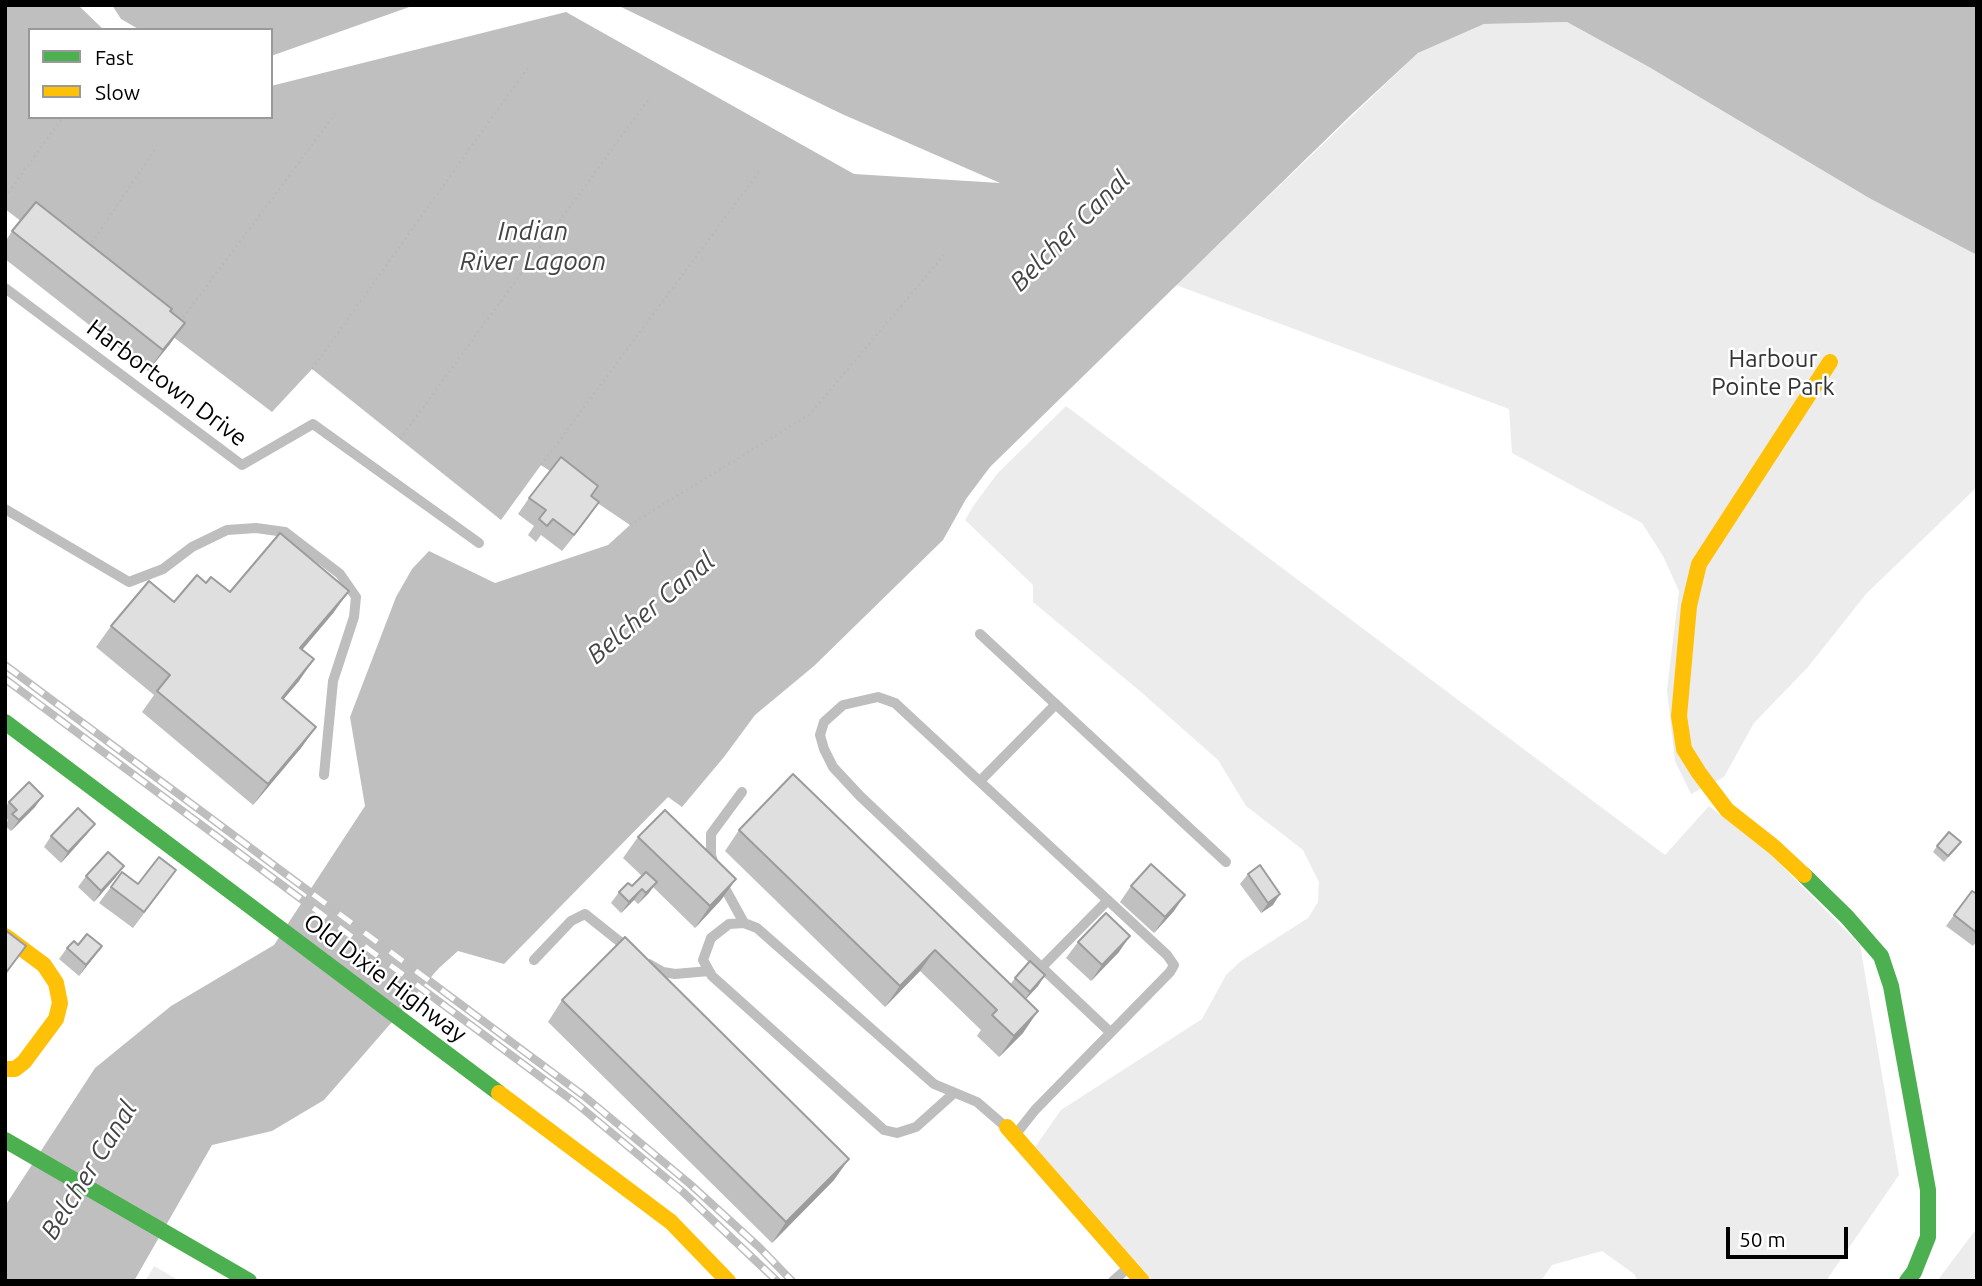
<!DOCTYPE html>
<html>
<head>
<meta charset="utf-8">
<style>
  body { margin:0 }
  #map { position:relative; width:1982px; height:1286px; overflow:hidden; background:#fff; font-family:Ubuntu,sans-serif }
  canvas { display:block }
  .frame { position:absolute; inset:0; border:7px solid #000; pointer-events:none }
  .legend { position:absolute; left:28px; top:28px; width:245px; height:91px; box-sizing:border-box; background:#fff; border:2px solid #999; margin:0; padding:9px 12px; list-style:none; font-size:21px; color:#000 }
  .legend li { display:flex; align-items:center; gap:14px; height:35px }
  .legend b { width:35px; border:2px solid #999 }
  .scale { position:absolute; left:1726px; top:1227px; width:122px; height:32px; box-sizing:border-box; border:4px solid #000; border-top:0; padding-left:9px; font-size:21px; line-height:24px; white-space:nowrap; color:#000; -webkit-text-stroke:5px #fff; paint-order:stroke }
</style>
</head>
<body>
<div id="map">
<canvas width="1982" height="1286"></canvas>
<div class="frame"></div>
<ul class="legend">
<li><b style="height:9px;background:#4caf50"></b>Fast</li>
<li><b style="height:9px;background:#ffc107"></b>Slow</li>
</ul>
<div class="scale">50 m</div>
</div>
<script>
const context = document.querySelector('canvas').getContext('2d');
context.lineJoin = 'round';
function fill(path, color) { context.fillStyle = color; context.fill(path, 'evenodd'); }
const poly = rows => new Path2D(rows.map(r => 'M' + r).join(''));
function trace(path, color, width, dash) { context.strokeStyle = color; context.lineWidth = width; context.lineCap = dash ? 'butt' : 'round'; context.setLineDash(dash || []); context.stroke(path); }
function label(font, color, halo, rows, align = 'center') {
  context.font = font + ' Ubuntu,sans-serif'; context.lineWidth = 5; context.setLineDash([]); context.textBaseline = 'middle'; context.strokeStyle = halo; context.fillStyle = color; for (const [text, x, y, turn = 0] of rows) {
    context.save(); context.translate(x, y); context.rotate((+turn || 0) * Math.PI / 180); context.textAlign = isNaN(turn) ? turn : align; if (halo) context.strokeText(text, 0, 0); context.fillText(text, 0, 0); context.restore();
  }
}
fill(poly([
  [1567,22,1649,67,1977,255,1977,487,1866,594,1808,667,1754,723,1724,777,1691,794,1675,761,1667,690,1679,591,1663,556,1642,523,1512,453,1509,409,1176,285,1418,53,1484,24],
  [1066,406,1665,855,1709,806,1769,853,1860,945,1899,1175,1826,1281,1638,1281,1634,1274,1602,1251,1552,1265,1541,1281,1153,1281,1035,1147,1061,1110,1202,1019,1226,975,1241,961,1308,918,1318,902,1319,882,1303,850,1246,806,1218,760,1141,692,1033,602,1033,585,965,520,974,505,997,474],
  [1977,1228,1977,1281,1937,1281],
  [160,1257,154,1266,180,1281,145,1281]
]), '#ececec');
fill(poly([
  [5,5,78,5,104,30,30,30,30,117,271,117,271,86,566,12,854,174,1000,183,842,114,617,5,1977,5,1977,255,1871,199,1649,67,1567,22,1484,24,1418,53,1351,115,990,467,966,499,943,540,814,666,755,715,724,757,682,807,668,797,504,964,458,951,439,968,324,1100,272,1131,212,1145,134,1281,5,1281,5,1206,95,1068,171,1006,274,945,365,806,350,717,396,597,412,569,429,551,495,583,608,545,630,525,541,465,501,520,312,369,272,412,5,209],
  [112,5,415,5,271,56,271,30,140,30,121,19]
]), '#bfbfbf');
trace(poly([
  [5,8,8,5],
  [5,197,63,117],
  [89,247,156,148],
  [180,322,335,114],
  [312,369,529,66],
  [400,439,648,100],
  [541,465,759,172],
  [630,525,810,414,944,255]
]), '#b9b9b9', 2.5, [2, 3.5]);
trace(poly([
  [5,288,242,465,313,424,479,543],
  [5,509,129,582,163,569,192,547,227,530,256,528,285,532,340,574,356,597,354,617,333,681,324,775],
  [980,634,1226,862],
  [980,781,1056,704],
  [715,867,711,855,711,834,742,792],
  [721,881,744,923],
  [534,960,571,921,585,914,629,949],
  [649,964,663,972,675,974,709,971],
  [1042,967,1108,900],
  [954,1093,916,1127,897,1133,884,1130,712,976,703,960,711,938,729,924,744,923,757,928,934,1084,977,1102,1006,1127],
  [1016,1134,1035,1110,1170,972,1174,965,1167,955,895,703,878,697,843,705,824,722,820,735,824,749,833,767,860,796,1110,1032],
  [1113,1281,1129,1267]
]), '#bebebe', 10);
trace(poly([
  [5,722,499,1093],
  [1804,875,1847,917,1881,956,1891,986,1928,1190,1928,1237,1914,1272,1907,1281],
  [5,1140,249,1281]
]), '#4caf50', 16);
trace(poly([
  [1804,875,1774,847,1727,810,1699,773,1684,749,1679,716,1689,606,1699,564,1830,362],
  [5,936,44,965,56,983,60,1003,56,1019,24,1062,15,1069,5,1069],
  [499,1093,671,1222,728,1281],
  [1007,1127,1142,1281]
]), '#ffc107', 16);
const rail = poly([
  [5,665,584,1096,690,1184,759,1247,792,1281],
  [5,679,577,1104,683,1192,777,1281]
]);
trace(rail, '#bebebe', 8);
trace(rail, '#fff', 5, [16]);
fill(poly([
  [12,231,170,344,148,371,5,259,5,242],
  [592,496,599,502,562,551,541,535,536,542,528,535,534,526,518,514,529,498],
  [206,583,230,592,334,612,302,650,299,681,283,699,316,727,301,748,253,805,142,712,154,695,96,647,111,626,174,602],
  [9,802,35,807,11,831,5,826,8,820,5,817,5,808],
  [739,830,1010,985,1015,978,1045,975,1038,986,1026,999,1023,1033,999,1057,977,1036,981,1030,920,971,885,1007,725,851],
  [87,834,61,863,44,847,51,836],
  [638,837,736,879,721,900,695,928,653,887,638,904,634,900,621,913,611,903,619,892,632,886,642,876,623,858],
  [1937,846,1957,848,1944,862,1933,852],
  [122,872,138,884,165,886,133,928,99,903],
  [1248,874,1273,905,1261,913,1240,884],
  [86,876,116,877,94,902,78,887],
  [1131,886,1174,911,1154,933,1120,902],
  [1977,894,1977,941,1973,946,1946,926,1954,915],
  [1078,942,1119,952,1091,981,1066,958],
  [78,945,102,946,79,976,59,959,67,948],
  [562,1000,834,1180,772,1243,548,1022]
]), '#c0c0c0');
fill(poly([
  [185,323,170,344,148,371,163,350],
  [599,502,588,518,562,551,574,535],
  [349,591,334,612,286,669,300,648],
  [314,659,299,681,267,719,282,698],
  [316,727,301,748,253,805,268,784],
  [43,796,35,807,11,831,19,820],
  [95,824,87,834,61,863,68,852],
  [124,866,116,877,94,902,101,891],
  [736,879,721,900,695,928,710,906],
  [657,882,649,893,638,904,646,893],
  [642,889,634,900,621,913,629,902],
  [1280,894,1273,905,1261,913,1268,903],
  [1185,895,1174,911,1154,933,1165,917],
  [1130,936,1119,952,1091,981,1102,965],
  [102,946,94,957,79,976,86,965],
  [935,950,920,971,885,1007,900,986],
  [1045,975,1038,986,1023,1002,1030,992],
  [1038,1011,1023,1033,999,1057,1014,1036],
  [849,1159,834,1180,772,1243,786,1222]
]), '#9c9c9c');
const building = poly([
  [36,202,172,309,170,311,185,323,163,350,12,231,36,202],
  [561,457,598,486,591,496,599,502,574,535,553,519,547,526,539,519,546,510,529,498,561,457],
  [280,533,349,591,300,648,314,659,282,698,316,727,268,784,157,691,170,675,111,626,149,581,174,602,197,575,206,583,211,577,230,592,280,533],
  [793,774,1038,1011,1014,1036,992,1015,997,1010,935,950,900,986,739,830,793,774],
  [29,782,43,796,19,820,12,814,17,810,9,802,29,782],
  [78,808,95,824,68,852,51,836,78,808],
  [665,810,736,879,710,906,638,837,665,810],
  [1949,832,1961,842,1948,856,1937,846,1949,832],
  [108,852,124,866,101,891,86,876,108,852],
  [159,857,176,870,144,912,111,887,122,872,138,884,159,857],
  [1151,864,1185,895,1165,917,1131,886,1151,864],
  [1260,865,1280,894,1268,903,1248,874,1260,865],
  [646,872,657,882,646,893,642,889,629,902,619,892,628,883,632,886,646,872],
  [1972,891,1977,894,1977,933,1954,915,1972,891],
  [1106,913,1130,936,1102,965,1078,942,1106,913],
  [5,930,26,946,5,974,5,930],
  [87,934,102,946,86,965,67,948,74,941,78,945,87,934],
  [625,937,849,1159,786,1222,562,1000,625,937],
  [1030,961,1045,975,1030,992,1015,978,1030,961]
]);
fill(building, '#dfdfdf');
trace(building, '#9c9c9c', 2);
label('24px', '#333', '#fff', [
  ["Harbour",1773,359],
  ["Pointe Park",1773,387]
]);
label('24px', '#000', '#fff', [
  ["Harbortown Drive",167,383,37],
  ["Old Dixie Highway",385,978,37]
]);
label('italic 26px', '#444', '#fff', [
  ["Indian",533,231],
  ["River Lagoon",533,261],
  ["Belcher Canal",1070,231,-45],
  ["Belcher Canal",651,608,-40],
  ["Belcher Canal",89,1170,-58]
]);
</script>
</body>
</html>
